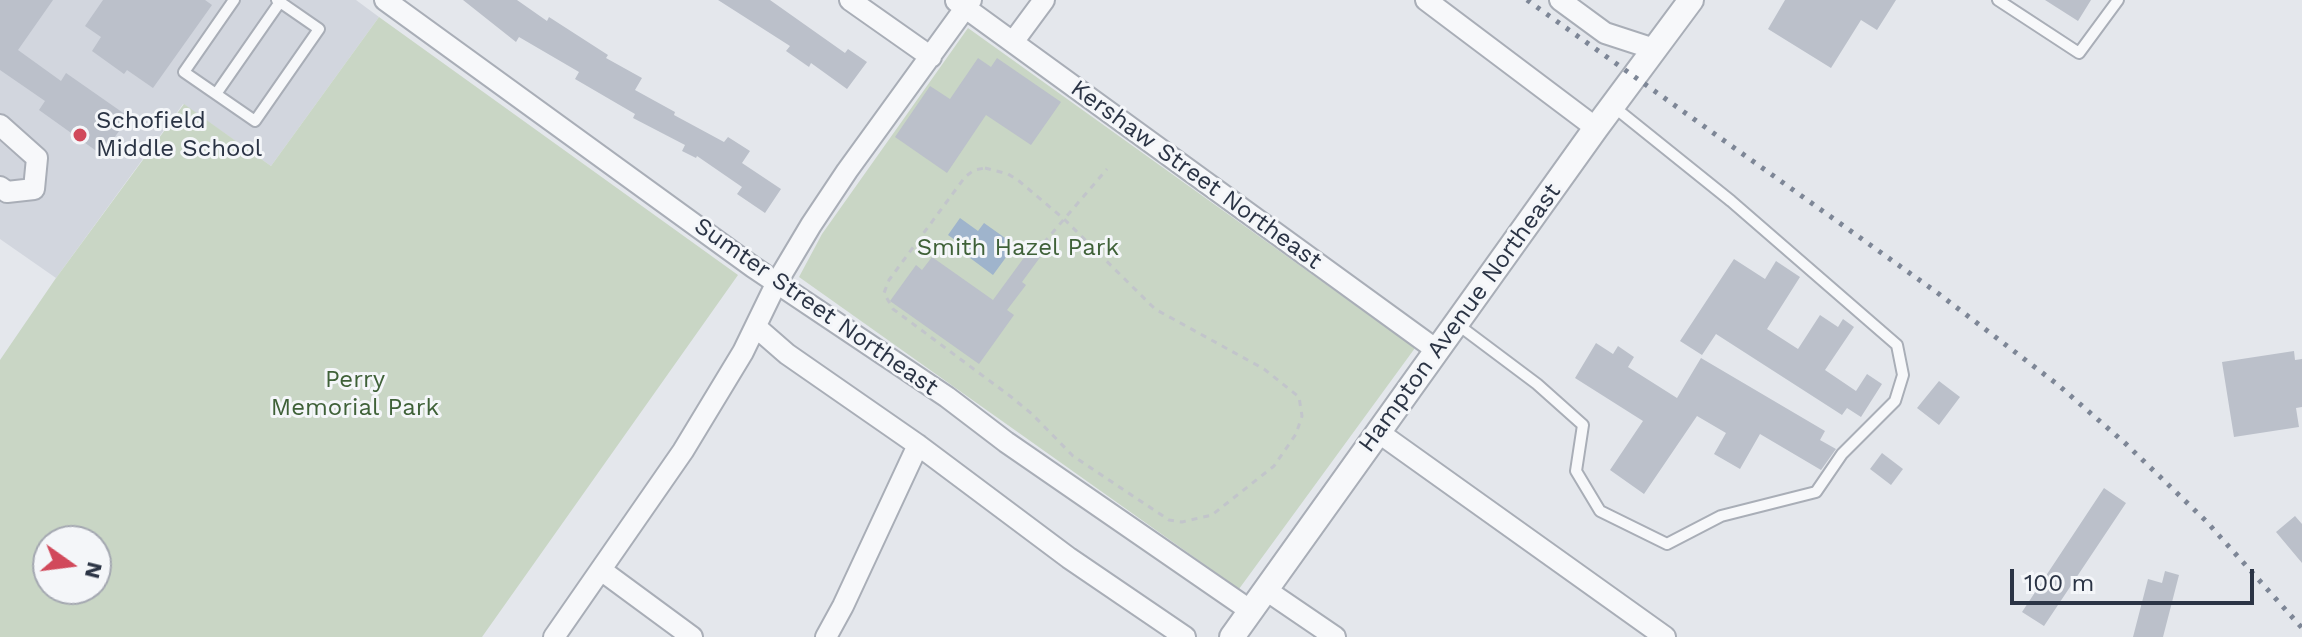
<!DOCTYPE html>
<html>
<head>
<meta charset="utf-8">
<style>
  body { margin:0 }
  #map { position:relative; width:2302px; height:637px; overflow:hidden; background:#e4e7ec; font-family:"Work Sans",sans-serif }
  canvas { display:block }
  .north { position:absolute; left:32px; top:525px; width:80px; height:80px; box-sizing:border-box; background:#f4f6f9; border:2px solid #a4a8b1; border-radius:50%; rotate:104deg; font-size:22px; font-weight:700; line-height:32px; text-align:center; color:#2b3445 }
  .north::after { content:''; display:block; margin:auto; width:28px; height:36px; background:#d1495b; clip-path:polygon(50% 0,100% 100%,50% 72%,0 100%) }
  .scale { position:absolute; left:2010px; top:569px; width:244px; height:36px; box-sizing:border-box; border:4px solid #2b3445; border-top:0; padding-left:10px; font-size:24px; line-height:28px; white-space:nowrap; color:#2b3445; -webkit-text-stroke:6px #f4f6f9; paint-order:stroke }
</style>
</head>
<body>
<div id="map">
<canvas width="2302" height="637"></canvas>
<div class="north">N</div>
<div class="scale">100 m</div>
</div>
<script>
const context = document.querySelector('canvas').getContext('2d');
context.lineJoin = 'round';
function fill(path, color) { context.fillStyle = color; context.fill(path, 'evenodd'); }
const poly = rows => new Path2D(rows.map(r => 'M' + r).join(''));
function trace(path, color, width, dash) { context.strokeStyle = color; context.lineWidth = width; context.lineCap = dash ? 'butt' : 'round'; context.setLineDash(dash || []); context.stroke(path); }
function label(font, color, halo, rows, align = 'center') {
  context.font = font + ' "Work Sans",sans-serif'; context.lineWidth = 6; context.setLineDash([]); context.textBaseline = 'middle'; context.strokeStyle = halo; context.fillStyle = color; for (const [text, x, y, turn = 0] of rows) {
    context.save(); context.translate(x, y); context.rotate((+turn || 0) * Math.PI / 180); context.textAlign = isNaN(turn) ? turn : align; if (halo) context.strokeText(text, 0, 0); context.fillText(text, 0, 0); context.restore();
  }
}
fill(poly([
  [0,0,356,0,379,17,271,166,183,104,56,278,0,239]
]), '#d2d6de');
fill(poly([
  [379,17,738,275,482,637,0,637,0,360,56,278,184,104,271,166],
  [48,541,96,541,96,589,48,589],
  [968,28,1415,348,1239,589,799,277,822,234]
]), '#c9d6c5');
fill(poly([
  [960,218,978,231,984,223,1015,245,993,275,962,252,965,247,948,235]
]), '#9fb4cc');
fill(poly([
  [0,0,53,0,18,50,61,81,66,73,129,117,102,155,39,110,45,101,0,70],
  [103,0,205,0,212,5,153,88,127,70,124,74,92,51,101,37,85,26],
  [463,0,517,0,547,21,549,17,608,55,606,58,642,78,635,90,675,112,674,115,724,142,728,137,750,151,742,163,781,189,765,213,737,194,742,187,697,156,696,158,682,151,685,145,633,118,635,114,575,79,579,72,519,37,516,42],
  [718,0,770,0,845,53,848,49,867,62,847,89,811,63,809,67,786,51,790,46],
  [1785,0,1896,0,1877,30,1861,20,1831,68,1768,29],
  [2045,0,2091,0,2078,21],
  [978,58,991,67,997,58,1061,102,1031,145,986,115,947,173,895,137,930,86,950,99],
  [1031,248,1041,256,1022,282,1026,285,1007,310,1014,315,979,364,890,301,916,265,922,270,932,257,993,300],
  [1734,259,1765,279,1776,261,1800,277,1767,329,1798,349,1820,315,1838,327,1843,319,1854,327,1825,370,1856,391,1867,374,1882,384,1861,417,1847,408,1842,415,1716,334,1702,355,1680,341],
  [1596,343,1613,354,1618,346,1634,357,1628,367,1677,398,1701,358,1825,431,1820,440,1836,449,1821,470,1760,434,1740,469,1714,454,1726,433,1697,416,1644,494,1610,470,1643,421,1575,378],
  [2294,351,2295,360,2302,359,2302,407,2296,408,2299,427,2234,437,2222,362],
  [1939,381,1960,397,1939,425,1917,408],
  [1882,453,1903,469,1891,485,1870,469],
  [2104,488,2126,503,2044,626,2022,612],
  [2295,516,2302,524,2302,563,2276,532],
  [2165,571,2179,575,2163,637,2133,637,2148,579,2162,583]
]), '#bbc0ca');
const service = poly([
  [234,0,184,72,255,121,319,29,277,0],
  [1998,0,2079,53,2118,0],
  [216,94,280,2],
  [1457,324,1537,384,1583,425,1576,471,1600,511,1667,544,1721,516,1816,492,1842,454,1895,401,1903,375,1897,345,1731,201,1614,107]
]);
const minor = poly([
  [385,0,753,267,947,397,1006,442,1251,611],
  [850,0,931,57],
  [1426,0,1596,128],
  [1560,0,1605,33,1654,49],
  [956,1,1438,351],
  [1013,42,1044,0],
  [0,125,37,158,34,189,7,192,0,187],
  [756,327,787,354,918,445,1069,558,1185,637],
  [1378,432,1665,637],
  [601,570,692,637],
  [1266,590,1335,637],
  [554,637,683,451,743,352,777,282,811,225,847,171,971,0],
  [826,637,843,606,918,445]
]);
const tertiary = poly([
  [1232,637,1596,128,1691,0]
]);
trace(service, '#a9aeb7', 14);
trace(minor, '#a9aeb7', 24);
trace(tertiary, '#a9aeb7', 28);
trace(poly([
  [985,168,1008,174,1019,181,1064,219,1155,309,1264,369,1299,397,1302,416,1296,434,1274,466,1212,515,1182,522,1169,520,1073,456,1032,414,1010,396,893,309,884,293,889,280,965,177,974,170,985,168],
  [1036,252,1107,169]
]), '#c2c5cb', 3, [6, 6]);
trace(service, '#f7f8fa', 10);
trace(minor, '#f7f8fa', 20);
trace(tertiary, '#f7f8fa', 24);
trace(poly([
  [1527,0,1939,294,2057,384,2126,444,2206,521,2302,628]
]), '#7d8696', 5, [4, 8]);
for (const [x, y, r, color] of [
  [80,135,8,"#d1495b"]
]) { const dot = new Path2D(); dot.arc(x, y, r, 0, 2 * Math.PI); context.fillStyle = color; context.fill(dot); trace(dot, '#f4f6f9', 3); }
label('24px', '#2b3445', '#f4f6f9', [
  ["Schofield",96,121],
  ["Middle School",96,149]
], 'left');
label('24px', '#2b3445', '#f4f6f9', [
  ["Kershaw Street Northeast",1196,175,36],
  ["Sumter Street Northeast",816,307,35],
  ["Hampton Avenue Northeast",1460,318,-54]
]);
label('24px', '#3f6138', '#f4f6f9', [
  ["Smith Hazel Park",1018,248],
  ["Perry",355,380],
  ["Memorial Park",355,408]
]);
</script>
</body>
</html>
